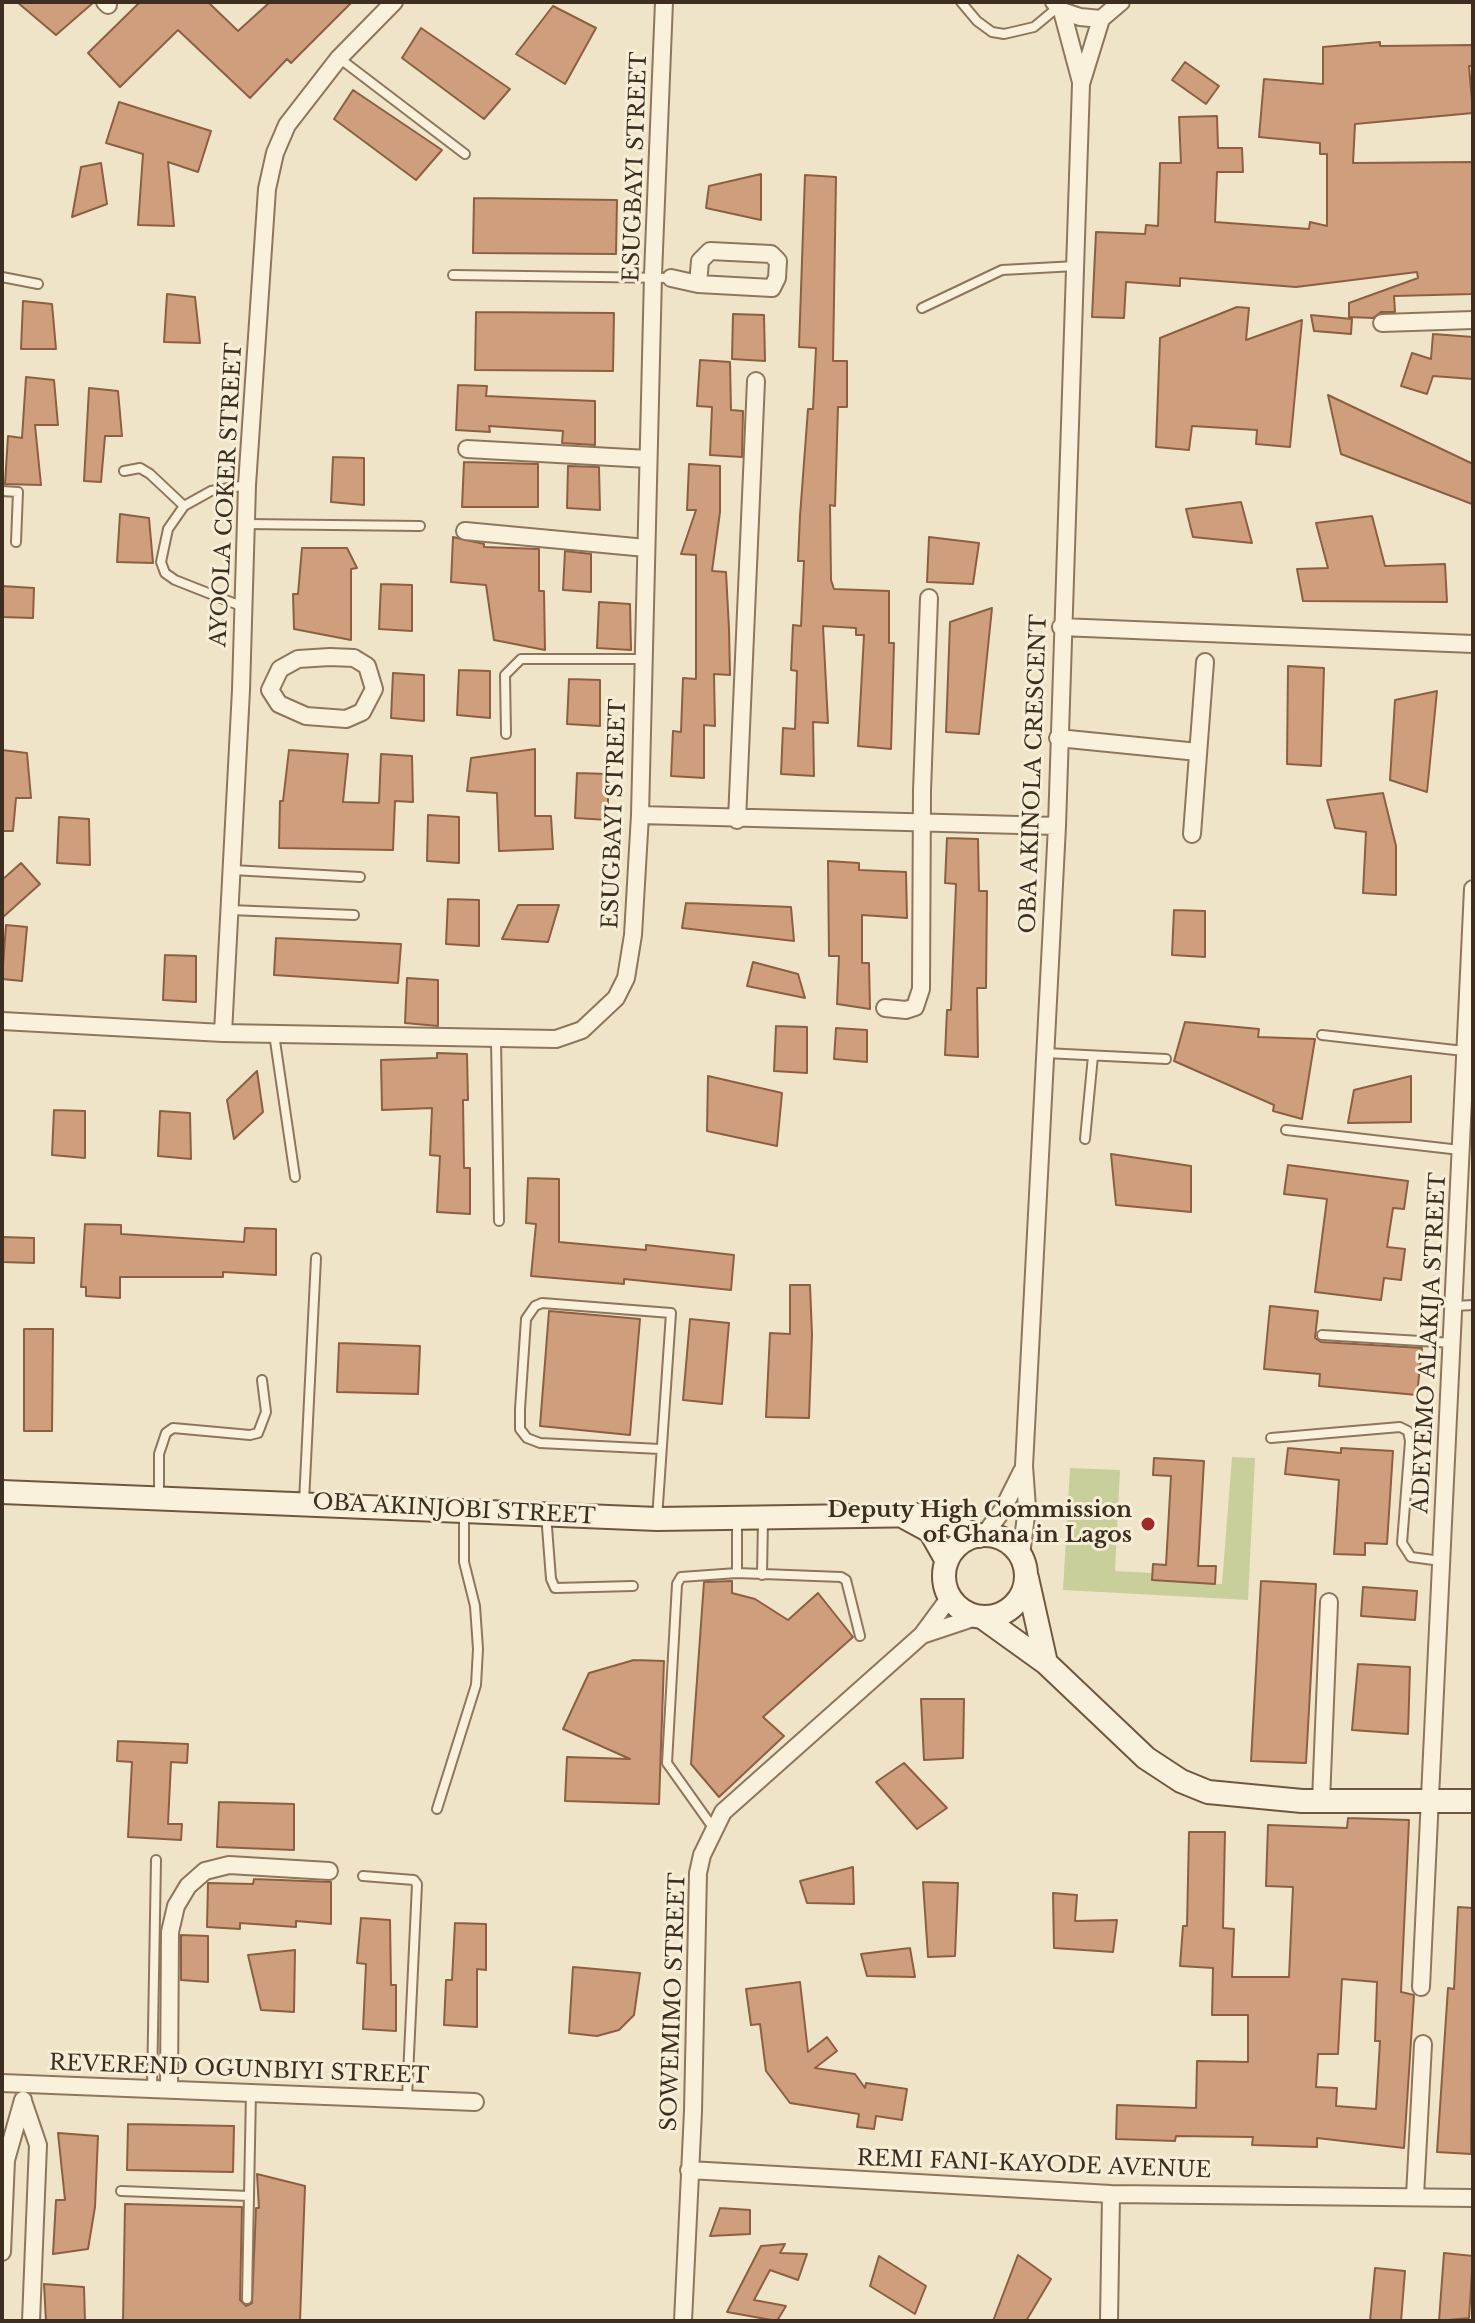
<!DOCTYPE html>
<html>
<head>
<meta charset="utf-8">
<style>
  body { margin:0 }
  #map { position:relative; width:1475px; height:2323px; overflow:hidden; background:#f0e4c8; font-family:"Libre Baskerville",serif }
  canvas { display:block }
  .frame { position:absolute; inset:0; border:4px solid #3d2e20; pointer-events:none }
</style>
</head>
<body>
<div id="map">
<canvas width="1475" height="2323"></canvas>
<div class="frame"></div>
</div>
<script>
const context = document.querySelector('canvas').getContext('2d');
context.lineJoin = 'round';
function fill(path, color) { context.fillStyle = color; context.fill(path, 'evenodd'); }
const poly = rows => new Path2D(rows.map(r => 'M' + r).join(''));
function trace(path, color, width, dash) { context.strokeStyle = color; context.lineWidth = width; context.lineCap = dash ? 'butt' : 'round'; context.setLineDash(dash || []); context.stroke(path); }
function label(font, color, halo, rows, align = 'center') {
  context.font = font + ' "Libre Baskerville",serif'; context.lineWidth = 6; context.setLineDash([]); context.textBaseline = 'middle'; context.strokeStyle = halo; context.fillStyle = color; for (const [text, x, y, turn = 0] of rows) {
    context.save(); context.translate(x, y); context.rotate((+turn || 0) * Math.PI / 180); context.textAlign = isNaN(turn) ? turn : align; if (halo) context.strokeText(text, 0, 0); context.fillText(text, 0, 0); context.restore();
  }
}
fill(poly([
  [1232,1457,1255,1458,1248,1600,1063,1590,1070,1468,1120,1470,1115,1571,1152,1573,1152,1580,1222,1584]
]), '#c9cf9b');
const building = poly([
  [17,2,94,2,56,35,17,2],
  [140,2,208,2,238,31,270,2,352,2,291,63,287,59,250,98,178,30,120,87,88,53,140,2],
  [553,6,596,28,565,84,516,54,553,6],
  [421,28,510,89,484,119,402,58,421,28],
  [1380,42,1380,46,1473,45,1473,66,1469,66,1473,113,1355,124,1353,163,1473,162,1473,294,1394,296,1395,312,1381,312,1373,318,1349,317,1349,303,1418,278,1417,272,1296,287,1180,278,1180,286,1126,282,1124,318,1092,317,1096,232,1145,234,1146,225,1158,226,1160,163,1181,163,1179,117,1217,116,1218,148,1242,148,1243,172,1217,172,1215,222,1309,229,1310,222,1327,226,1327,154,1320,154,1320,143,1259,137,1264,79,1323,84,1323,47,1380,42],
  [1185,62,1219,86,1206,104,1172,80,1185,62],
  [353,90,442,150,416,180,334,119,353,90],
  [119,102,211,131,198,172,168,162,174,226,138,225,143,154,106,143,119,102],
  [101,163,107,204,72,217,81,167,101,163],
  [761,174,761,220,706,208,709,186,761,174],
  [805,175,836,177,833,361,847,361,847,407,838,407,835,506,830,505,831,580,834,589,889,591,889,643,894,643,891,749,858,746,864,635,856,635,856,628,823,626,828,723,813,722,814,776,781,774,783,728,795,729,797,671,791,670,793,625,801,626,804,561,798,561,800,516,808,409,813,409,816,348,799,347,805,175],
  [474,198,617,200,616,254,473,253,474,198],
  [167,294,195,297,200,343,164,342,167,294],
  [23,301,52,304,56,349,21,349,23,301],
  [1237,307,1249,308,1246,340,1302,320,1290,447,1256,444,1257,430,1192,426,1189,450,1156,447,1160,338,1237,307],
  [476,312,614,313,613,371,475,370,476,312],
  [733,314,764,315,765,361,732,359,733,314],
  [1311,315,1352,319,1351,334,1314,331,1311,315],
  [1433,334,1473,337,1473,379,1433,376,1427,394,1401,386,1412,353,1431,359,1433,334],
  [700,360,730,362,731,410,743,411,742,457,710,455,712,407,697,406,700,360],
  [26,377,54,380,58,425,35,425,41,485,5,484,8,436,22,438,26,377],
  [458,385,487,386,486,396,595,401,595,445,562,443,563,431,489,426,490,432,456,430,458,385],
  [89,388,118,391,122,436,105,436,101,482,84,481,89,388],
  [1328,395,1473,464,1472,504,1341,454,1328,395],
  [333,457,364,458,364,505,331,502,333,457],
  [464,462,538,464,538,507,462,507,464,462],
  [689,464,720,466,720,512,712,571,726,572,729,629,730,675,714,674,715,726,704,725,704,778,671,776,673,731,681,732,683,678,696,679,696,555,681,554,696,510,687,510,689,464],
  [568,466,599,467,600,510,567,508,568,466],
  [1241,502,1252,543,1193,537,1186,509,1241,502],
  [120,514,149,518,153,563,117,562,120,514],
  [1372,516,1385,566,1445,564,1447,602,1303,601,1297,569,1328,568,1316,523,1372,516],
  [453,537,484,544,484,547,539,549,539,591,544,591,545,650,494,640,486,585,451,582,453,537],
  [929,537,979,543,973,584,927,582,929,537],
  [302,548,347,548,357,568,351,569,351,640,294,629,293,594,298,594,302,548],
  [565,551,591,554,591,592,563,590,565,551],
  [381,584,412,585,412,631,379,629,381,584],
  [2,586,34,588,33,618,2,617,2,586],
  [599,602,630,604,631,650,597,648,599,602],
  [992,608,979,734,946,732,950,622,992,608],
  [1288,666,1324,668,1321,766,1287,764,1288,666],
  [459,670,490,671,490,718,457,715,459,670],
  [393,673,424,675,424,721,391,718,393,673],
  [569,679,600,680,600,726,567,724,569,679],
  [1437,691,1427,792,1390,780,1395,700,1437,691],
  [535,749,535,816,551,816,553,849,499,851,497,793,467,791,471,758,535,749],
  [2,750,27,753,31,798,16,798,13,831,2,831,2,750],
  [289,750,348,754,343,802,379,803,381,754,412,756,413,802,395,801,393,850,279,848,280,801,283,801,289,750],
  [577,773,608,774,608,820,575,818,577,773],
  [1383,793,1396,846,1396,895,1363,893,1366,832,1335,828,1327,800,1383,793],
  [428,815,459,817,459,863,427,861,428,815],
  [59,817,89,819,90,865,57,863,59,817],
  [947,838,978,839,979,891,987,891,986,988,977,988,978,1057,945,1055,947,1010,951,1010,956,884,945,883,947,838],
  [828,861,859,863,859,870,906,872,907,918,862,915,862,963,869,963,870,1009,837,1004,839,956,829,956,828,861],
  [21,863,40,884,2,918,2,880,21,863],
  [448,899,479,900,479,946,446,944,448,899],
  [686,903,791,907,794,941,682,928,686,903],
  [518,905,559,905,548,942,502,939,518,905],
  [1174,910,1205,911,1205,957,1172,955,1174,910],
  [6,925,27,927,22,981,2,979,6,925],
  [276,938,401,944,398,983,274,975,276,938],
  [165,955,196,956,196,1002,163,1000,165,955],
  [753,962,798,974,805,998,747,986,753,962],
  [407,978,438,980,438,1026,405,1023,407,978],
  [1185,1022,1259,1029,1258,1037,1315,1039,1302,1119,1273,1111,1274,1105,1174,1061,1185,1022],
  [776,1026,807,1027,807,1073,774,1071,776,1026],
  [836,1028,867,1030,867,1062,834,1059,836,1028],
  [437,1053,467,1054,468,1100,463,1100,464,1168,470,1168,470,1214,437,1212,440,1156,430,1155,432,1108,382,1110,381,1060,437,1058,437,1053],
  [257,1071,263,1112,234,1139,227,1100,257,1071],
  [708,1076,782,1093,777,1146,707,1131,708,1076],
  [1411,1076,1411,1122,1348,1123,1354,1090,1411,1076],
  [54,1110,85,1111,85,1158,52,1155,54,1110],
  [160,1111,190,1113,191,1159,158,1156,160,1111],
  [1111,1154,1191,1166,1191,1212,1116,1205,1111,1154],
  [1288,1165,1408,1181,1404,1209,1393,1208,1387,1247,1405,1249,1401,1280,1384,1278,1381,1300,1315,1292,1327,1199,1284,1194,1288,1165],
  [528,1178,559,1179,559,1242,646,1250,646,1245,734,1255,731,1290,624,1279,624,1284,531,1276,536,1224,526,1223,528,1178],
  [85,1224,121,1225,121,1234,244,1242,245,1228,276,1229,276,1275,223,1272,223,1277,120,1277,120,1298,86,1296,86,1287,81,1287,85,1224],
  [2,1237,34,1238,34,1263,2,1262,2,1237],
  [790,1285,810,1285,812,1335,809,1418,766,1417,770,1333,790,1334,790,1285],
  [1270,1306,1318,1311,1315,1338,1321,1342,1422,1348,1417,1395,1319,1386,1320,1374,1264,1369,1270,1306],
  [549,1311,640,1319,630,1435,540,1426,549,1311],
  [690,1319,729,1323,722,1404,683,1400,690,1319],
  [24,1329,53,1329,52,1431,24,1431,24,1329],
  [339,1343,420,1346,418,1394,337,1392,339,1343],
  [1288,1448,1341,1453,1341,1448,1393,1451,1387,1544,1365,1543,1365,1555,1334,1554,1339,1480,1285,1474,1288,1448],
  [1154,1458,1204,1461,1198,1566,1216,1566,1215,1584,1152,1580,1153,1564,1166,1565,1171,1476,1153,1475,1154,1458],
  [732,1581,732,1593,755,1599,788,1620,818,1593,853,1637,763,1717,784,1736,719,1797,691,1764,704,1582,732,1581],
  [1261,1581,1316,1584,1306,1763,1251,1761,1261,1581],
  [1363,1587,1417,1591,1415,1620,1361,1616,1363,1587],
  [634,1660,664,1661,659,1804,565,1801,567,1757,630,1759,563,1729,589,1673,634,1660],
  [1358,1664,1410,1667,1408,1734,1352,1730,1358,1664],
  [921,1699,964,1699,963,1758,924,1760,921,1699],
  [118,1741,188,1744,187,1763,171,1762,168,1824,182,1824,181,1840,128,1837,132,1762,117,1761,118,1741],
  [904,1763,947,1808,917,1829,876,1782,904,1763],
  [219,1802,294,1804,294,1850,217,1847,219,1802],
  [1348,1818,1409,1820,1401,1992,1414,1995,1404,2148,1317,2138,1317,2147,1252,2145,1253,2137,1176,2136,1175,2141,1116,2139,1117,2105,1196,2108,1197,2061,1248,2062,1248,2015,1212,2015,1213,1968,1180,1966,1183,1926,1187,1926,1189,1832,1225,1832,1223,1928,1234,1929,1232,1977,1289,1977,1293,1887,1266,1886,1268,1825,1347,1828,1348,1818],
  [1342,1979,1377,1982,1375,2041,1380,2041,1376,2109,1336,2106,1337,2088,1316,2087,1318,2054,1338,2054,1342,1979],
  [853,1867,854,1904,807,1903,800,1881,853,1867],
  [254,1879,331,1882,331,1924,296,1921,296,1927,240,1923,240,1929,207,1927,208,1883,253,1884,254,1879],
  [923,1882,958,1883,955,1956,928,1957,923,1882],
  [1053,1893,1077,1895,1075,1921,1117,1920,1113,1952,1054,1948,1053,1893],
  [1458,1907,1473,1908,1471,2154,1437,2152,1448,1988,1454,1989,1458,1907],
  [361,1918,390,1920,391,1985,396,1985,396,2031,363,2029,366,1964,357,1963,361,1918],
  [455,1923,486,1924,486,1970,477,1969,477,2027,444,2025,446,1980,452,1980,455,1923],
  [181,1935,208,1936,208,1982,181,1980,181,1935],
  [910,1948,915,1977,867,1976,861,1954,910,1948],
  [295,1950,294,2012,261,2010,248,1955,295,1950],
  [573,1967,640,1973,634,2015,619,2030,597,2036,569,2033,573,1967],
  [800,1982,808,2052,827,2037,837,2051,815,2068,855,2074,865,2088,866,2083,907,2089,902,2120,876,2116,874,2129,857,2127,859,2114,790,2103,766,2071,760,2024,751,2025,746,1989,800,1982],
  [128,2124,234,2126,233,2172,127,2170,128,2124],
  [58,2133,98,2136,95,2207,88,2249,53,2254,56,2200,65,2200,58,2133],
  [257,2174,305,2186,300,2321,123,2321,125,2204,242,2207,240,2300,246,2306,252,2303,256,2208,259,2208,257,2174],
  [720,2208,750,2210,750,2234,710,2236,720,2208],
  [785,2244,780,2253,807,2254,798,2280,770,2270,754,2300,786,2306,777,2321,727,2312,761,2246,785,2244],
  [1444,2253,1473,2256,1469,2318,1439,2321,1444,2253],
  [1018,2255,1051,2279,1026,2321,993,2321,1018,2255],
  [879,2256,926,2286,915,2314,870,2286,879,2256],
  [1375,2268,1405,2271,1401,2321,1370,2321,1375,2268],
  [44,2284,84,2287,85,2321,46,2321,44,2284]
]);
fill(building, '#cf9f7d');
trace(building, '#8d5f41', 2);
const lane = poly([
  [961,2,977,21,992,32,1004,34,1034,27,1058,7],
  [339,58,465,154],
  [453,275,671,278],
  [2,277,38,284],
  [922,308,1002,270,1076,266],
  [124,471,140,468,150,474,184,506],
  [2,491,18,492,16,542],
  [246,524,420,526],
  [241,606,175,580,165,573,161,562,168,529,184,506,211,491,247,485],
  [506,734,505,675,521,659,644,659],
  [232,870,360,877],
  [230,910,354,915],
  [274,1034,295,1177],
  [1322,1035,1464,1051],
  [496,1039,499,1221],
  [1045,1053,1166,1059],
  [1286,1130,1460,1150],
  [1085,1139,1093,1056],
  [1455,1306,1473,1305],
  [1322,1335,1453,1343],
  [1271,1438,1400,1427,1408,1431,1410,1441,1402,1543,1411,1557,1441,1561],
  [159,1497,159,1454,166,1433,173,1428,250,1435,258,1433,266,1412,262,1380],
  [304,1502,316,1258],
  [546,1514,551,1579,555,1588,633,1586],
  [657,1519,671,1313,542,1303,535,1306,526,1319,520,1409,520,1429,527,1438,540,1443,660,1449],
  [737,1519,737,1573],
  [762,1575,763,1520],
  [437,1809,476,1685,478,1649,475,1606,464,1562,464,1513],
  [714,1829,667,1763,677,1584,681,1577,737,1573,841,1577,846,1580,860,1636],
  [363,1876,414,1880,417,1884,407,2097],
  [152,2088,156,1860],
  [121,2191,249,2196],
  [247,2299,251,2092]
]);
const street = poly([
  [105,2,108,5],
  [1054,2,1062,11,1080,17,1101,19,1121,2],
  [1062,11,1081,82],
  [671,278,698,284,772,288,777,278,778,261,771,254,710,251,700,261,698,284],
  [1382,323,1473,320],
  [467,449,648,459],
  [465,531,646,548],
  [1061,627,1473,644],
  [330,657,354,658,367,666,374,689,362,712,346,719,306,716,279,704,270,690,280,669,298,659,330,657],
  [1058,738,1198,752],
  [640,815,1057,826],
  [737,820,756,381],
  [1192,834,1205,662],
  [885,1008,906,1010,915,1007,921,989,922,791,929,598],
  [2,1021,223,1033,556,1039,582,1030,616,998,626,978,633,935,640,815,653,275,664,2],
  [223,1033,241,690,247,485,267,189,275,153,287,125,339,58,394,2],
  [984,1535,1002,1511,1022,1471],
  [1021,1555,1027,1508,1024,1466,1057,826,1081,84,1101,19],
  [922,1635,976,1617],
  [1321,1801,1329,1602],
  [1421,1987,1473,889],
  [2,2083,475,2102],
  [169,2088,170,1932,176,1906,188,1886,205,1871,229,1865,329,1871],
  [23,2101,38,2145,31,2321],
  [689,2170,1111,2194,1473,2198],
  [1415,2196,1423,2044],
  [2,2252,6,2160,23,2100],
  [683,2321,693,2111,698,1873,702,1855,723,1812,922,1635,950,1597],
  [1109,2321,1111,2194]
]);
const secondary = poly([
  [2,1492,657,1519,928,1515,979,1536],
  [906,1518,930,1531,947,1561],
  '944 1576a41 41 0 1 1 82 0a41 41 0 1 1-82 0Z',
  [1027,1578,1046,1663],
  [982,1617,1046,1663,1146,1758,1181,1781,1208,1792,1302,1801,1473,1801]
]);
trace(lane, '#8d765c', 12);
trace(street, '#8d765c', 20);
trace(secondary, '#6f573f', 26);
trace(lane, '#faf1dc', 8);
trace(street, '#faf1dc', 16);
trace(secondary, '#faf1dc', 22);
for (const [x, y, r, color] of [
  [1148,1524,8,"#9e2a2b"]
]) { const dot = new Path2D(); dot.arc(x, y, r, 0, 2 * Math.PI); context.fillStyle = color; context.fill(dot); trace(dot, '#f7eed8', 3); }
label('22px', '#3d2e20', '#f7eed8', [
  ["ESUGBAYI STREET",636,167,-88],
  ["AYOOLA COKER STREET",227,495,-87],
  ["OBA AKINOLA CRESCENT",1034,774,-88],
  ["ESUGBAYI STREET",615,814,-88],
  ["ADEYEMO ALAKIJA STREET",1430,1343,-87],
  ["OBA AKINJOBI STREET",454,1510,3],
  ["SOWEMIMO STREET",674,2002,-88],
  ["REVEREND OGUNBIYI STREET",239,2070,2],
  ["REMI FANI-KAYODE AVENUE",1034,2165,2]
]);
label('bold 22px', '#3d2e20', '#f7eed8', [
  ["Deputy High Commission",1132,1511],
  ["of Ghana in Lagos",1132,1536]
], 'right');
</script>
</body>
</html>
